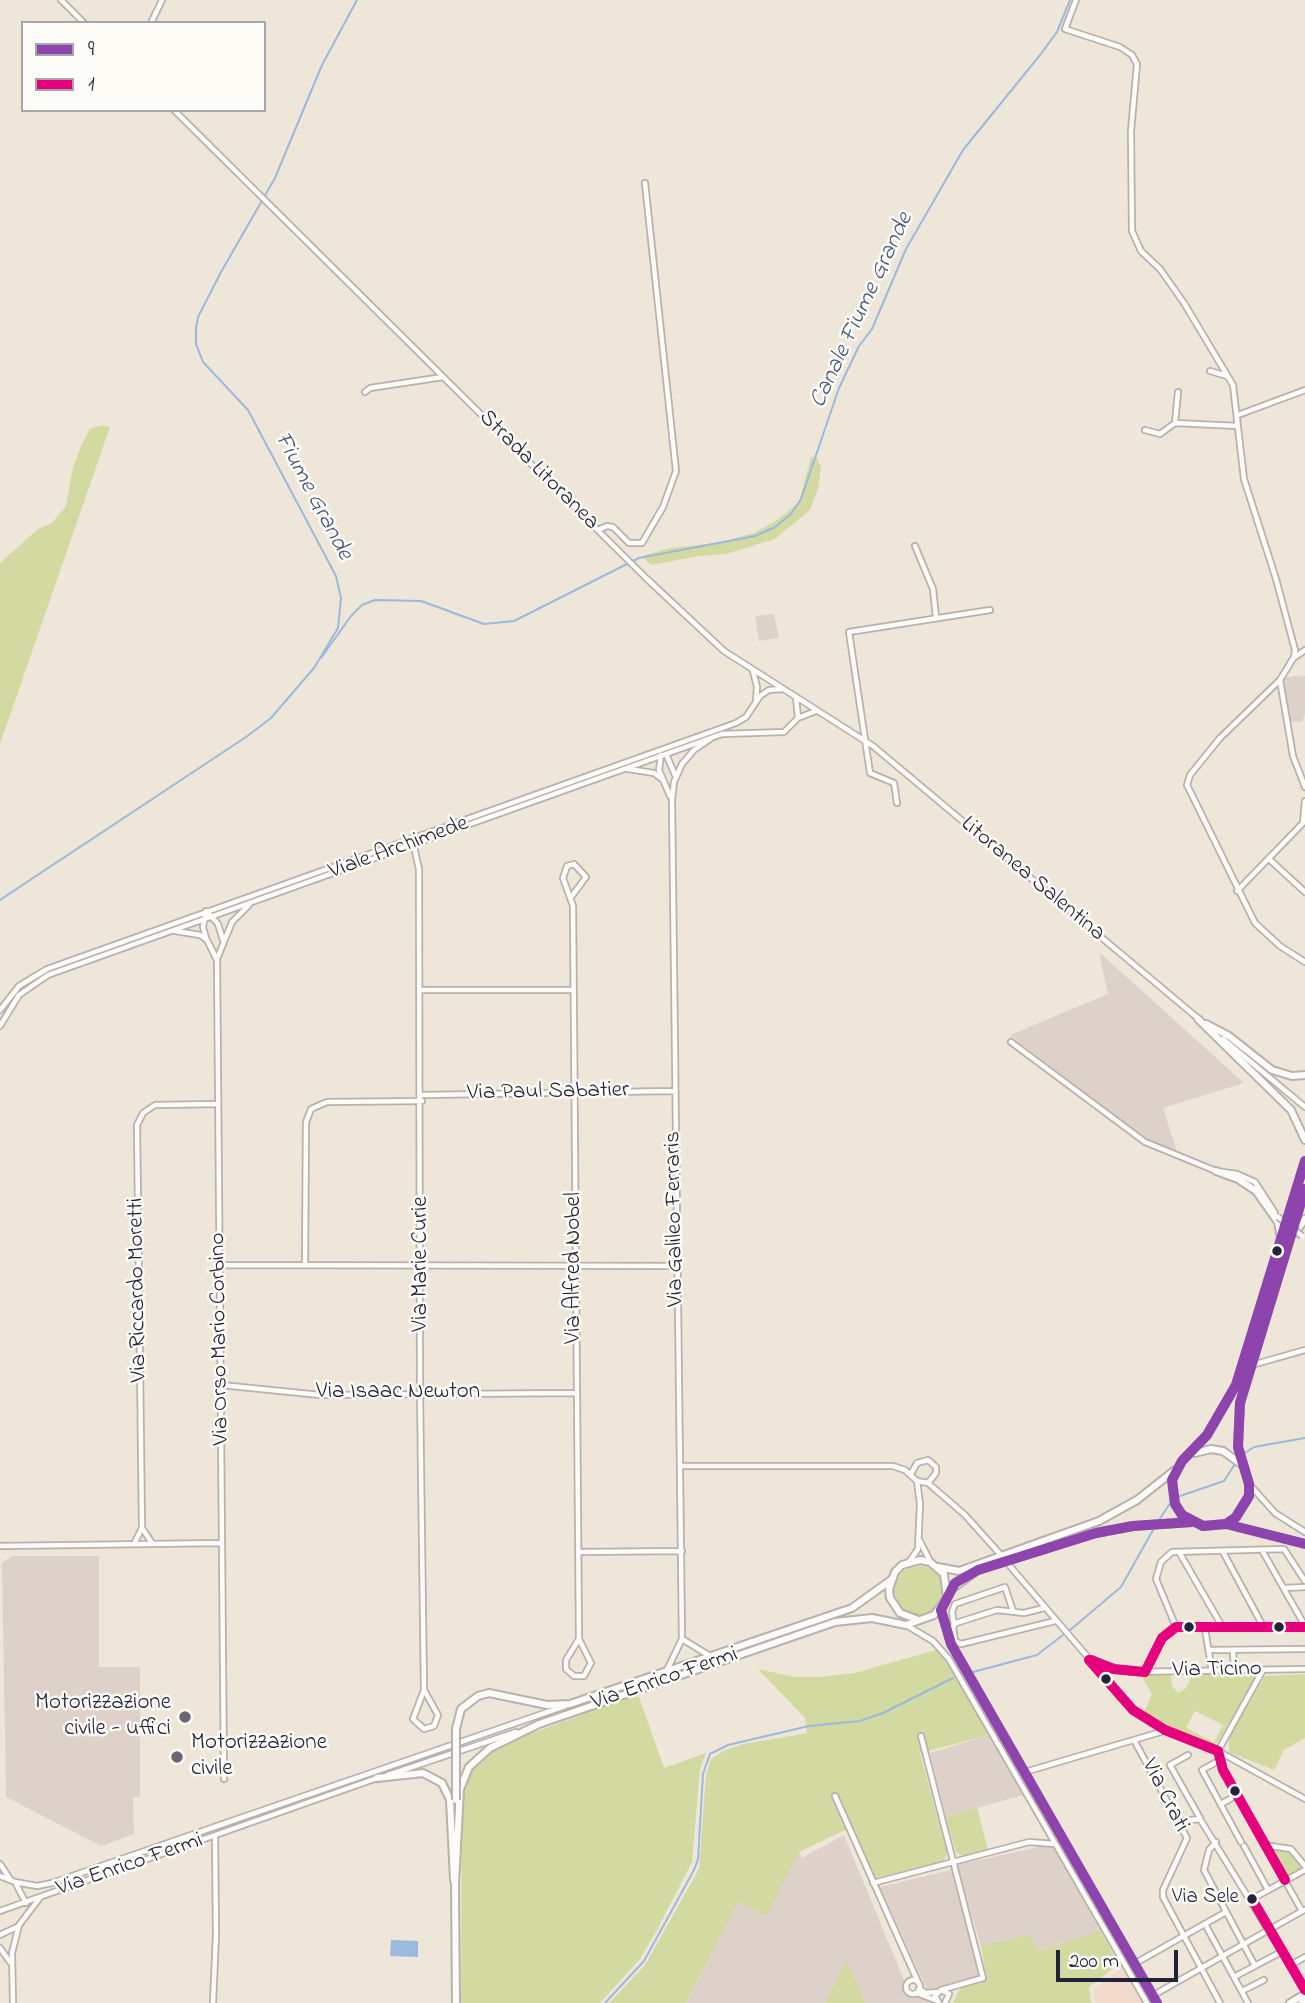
<!DOCTYPE html>
<html>
<head>
<meta charset="utf-8">
<style>
  body { margin:0 }
  #map { position:relative; width:1305px; height:2003px; overflow:hidden; background:#efe6da; font-family:"Indie Flower",sans-serif }
  canvas { display:block }
  .legend { position:absolute; left:21px; top:21px; width:245px; height:91px; box-sizing:border-box; background:#fdfcf7; border:2px solid #a5a5ac; margin:0; padding:9px 12px; list-style:none; font-size:21px; color:#22223b }
  .legend li { display:flex; align-items:center; gap:14px; height:35px }
  .legend b { width:35px; border:2px solid #a5a5ac }
  .scale { position:absolute; left:1056px; top:1950px; width:122px; height:32px; box-sizing:border-box; border:4px solid #22223b; border-top:0; padding-left:9px; font-size:21px; line-height:24px; white-space:nowrap; color:#22223b; -webkit-text-stroke:5px #fdfcf7; paint-order:stroke }
</style>
</head>
<body>
<div id="map">
<canvas width="1305" height="2003"></canvas>
<ul class="legend">
<li><b style="height:9px;background:#8e44ad"></b>9</li>
<li><b style="height:9px;background:#e5007d"></b>1</li>
</ul>
<div class="scale">200 m</div>
</div>
<script>
const context = document.querySelector('canvas').getContext('2d');
context.lineJoin = 'round';
function fill(path, color) { context.fillStyle = color; context.fill(path, 'evenodd'); }
const poly = rows => new Path2D(rows.map(r => 'M' + r).join(''));
function trace(path, color, width, dash) { context.strokeStyle = color; context.lineWidth = width; context.lineCap = dash ? 'butt' : 'round'; context.setLineDash(dash || []); context.stroke(path); }
function label(font, color, halo, rows, align = 'center') {
  context.font = font + ' "Indie Flower",sans-serif'; context.lineWidth = 5; context.setLineDash([]); context.textBaseline = 'middle'; context.strokeStyle = halo; context.fillStyle = color; for (const [text, x, y, turn = 0] of rows) {
    context.save(); context.translate(x, y); context.rotate((+turn || 0) * Math.PI / 180); context.textAlign = isNaN(turn) ? turn : align; if (halo) context.strokeText(text, 0, 0); context.fillText(text, 0, 0); context.restore();
  }
}
fill(poly([
  [1122,1968,1143,2003,1095,2003,1094,1989]
]), '#f2dbcd');
fill(poly([
  [774,614,779,638,759,641,755,616],
  [1305,676,1305,714,1302,722,1289,721,1283,682,1287,677],
  [1099,952,1244,1083,1163,1108,1177,1152,1145,1140,1010,1035,1108,994],
  [12,1556,99,1556,99,1667,140,1667,140,1797,133,1797,134,1834,101,1846,6,1797,2,1563],
  [989,1735,1023,1795,946,1817,930,1753],
  [844,1835,911,1997,929,1999,933,2003,866,2003,846,1961,825,2003,686,2003,738,1901,789,1868,799,1852,802,1858],
  [1038,1847,1054,1847,1100,1930,1037,1951,1030,1934,981,1946,957,1865],
  [951,1870,980,1977,927,1990,880,1887]
]), '#ded1ca');
fill(poly([
  [102,425,110,427,0,744,0,563,38,529,52,523,66,506,73,467,82,444,90,429],
  [811,457,816,457,821,467,818,489,810,510,775,539,726,554,699,556,651,565,642,556,670,548,717,543,754,533,777,520,799,502],
  '894 1591a25 25 0 1 1 50 0a25 25 0 1 1-50 0Z',
  [936,1650,951,1669,989,1735,920,1753,947,1853,944,1861,875,1878,854,1828,843,1831,799,1852,766,1916,738,1902,686,2003,609,2003,645,1965,699,1869,706,1775,711,1759,725,1750,744,1744,807,1733,805,1718,758,1669,795,1677,821,1677,855,1673],
  [1193,1674,1256,1676,1218,1742,1213,1745,1172,1730,1144,1712,1152,1694,1141,1675,1171,1675,1172,1685,1178,1693,1185,1689],
  [1195,1711,1223,1725,1214,1742,1186,1728],
  [1305,1674,1305,1738,1284,1750,1274,1770,1229,1752,1229,1738,1265,1676],
  [638,1694,664,1768,706,1753,700,1769,692,1862,657,1930,640,1959,600,2003,461,2003,462,1789,471,1768,500,1745],
  [977,1807,988,1850,963,1856,956,1852,946,1817],
  [1273,1848,1294,1854,1303,1869,1288,1877],
  [1100,1930,1119,1964,1089,1987,1091,2003,953,2003,961,1987,987,1979,981,1946,1030,1934,1038,1951],
  [846,1960,866,2003,825,2003]
]), '#d2daa2');
fill(poly([
  [391,1940,418,1941,418,1957,390,1956]
]), '#9bb9df');
trace(poly([
  [321,658,351,616,362,605,375,600,421,601,484,624,514,621,639,558,755,536,775,527,791,514,801,499,839,388,859,346,872,329,906,249,963,150,1040,55,1057,32,1070,0],
  [0,900,246,737,271,718,314,668,338,628,341,598,336,576,248,410,203,362,196,344,196,328,198,317,221,272,275,178,322,65,357,0],
  [1245,1453,1254,1447,1305,1438],
  [1180,1496,1224,1481,1235,1464],
  [1159,1520,1171,1502],
  [1070,1630,1121,1587,1153,1530],
  [973,1672,1037,1655,1063,1635],
  [605,2003,644,1961,694,1870,698,1859,703,1774,710,1754,728,1745,809,1726,860,1721,883,1713,953,1678]
]), '#9bb9df', 2);
const minor = poly([
  [61,0,84,23],
  [1076,0,1065,29,1120,47,1132,55,1137,64,1131,131,1132,231,1141,251,1160,269,1184,303,1233,385,1244,479,1276,579,1295,650,1294,657,1280,680,1220,738,1190,775,1187,785,1255,923,1280,946,1305,962],
  [151,23,162,0],
  [174,110,646,578,724,651,873,746,1200,1020],
  [1210,371,1227,376],
  [365,392,370,388,443,377],
  [1238,415,1305,390],
  [1175,423,1178,392],
  [1145,430,1160,434,1175,423,1238,426],
  [598,530,607,526,613,527,629,543,642,543,663,507,676,471,645,183],
  [915,546,933,589,936,617],
  [1295,657,1305,650],
  [753,671,757,687,756,700],
  [1280,680,1293,756,1305,787],
  [798,718,816,711],
  [666,754,675,775],
  [661,755,659,770,670,796],
  [628,769,654,773,662,779],
  [897,803,894,783,870,773,849,632,990,610],
  [412,838,419,869,420,1394,424,1690,413,1719,424,1729,434,1726,438,1715,424,1690],
  [1269,859,1305,892],
  [1237,891,1303,823,1305,801],
  [572,896,586,877,574,864,567,866,563,878,573,906,579,1639,566,1660,566,1669,574,1676,584,1676,591,1663,579,1639],
  [206,911,203,927,206,938],
  [209,914,218,924,223,940],
  [175,931,200,935,207,940,217,960,224,1779],
  [217,959,232,922,249,905],
  [420,990,572,990],
  [0,1010,19,986,47,969,736,723,746,717,760,696,769,690,782,689],
  [0,1026,19,995,48,975,722,734,784,732,798,718,796,698],
  [1223,1039,1305,1107],
  [1011,1042,1145,1142,1216,1171,1237,1174,1255,1182,1275,1213],
  [422,1095,674,1091],
  [220,1265,677,1266],
  [305,1265,306,1122,311,1109,327,1102,422,1101],
  [1252,1365,1305,1350],
  [221,1385,320,1395,575,1393],
  [681,1466,893,1466,905,1470,917,1481,920,1504,918,1549,909,1562],
  [911,1474,917,1463,928,1460,936,1467,936,1473,928,1483],
  [917,1481,928,1483,965,1515,1000,1554],
  [1249,1484,1275,1513,1305,1532],
  [1227,1524,1305,1544],
  [142,1528,152,1543],
  [920,1541,930,1561],
  [134,1544,142,1528,137,1125,143,1113,155,1105,218,1104],
  [0,1546,222,1543],
  [580,1552,682,1551],
  [1179,1552,1223,1628],
  [1223,1552,1264,1628],
  [1263,1552,1305,1626],
  [1009,1565,1133,1710,1165,1730,1218,1751,1305,1799],
  [1284,1588,1305,1587],
  [1044,1608,1024,1613,997,1610,956,1623,953,1627,955,1641,961,1644,1055,1621],
  [941,1610,951,1644,1157,2003],
  [906,1625,933,1641,949,1659,1147,2003],
  [954,1625,952,1612,955,1604,1005,1587,1013,1611],
  [1176,1627,1156,1579,1161,1562,1172,1552,1284,1549,1305,1581],
  [1205,1629,1212,1671],
  [682,1639,710,1656],
  [1209,1650,1305,1649],
  [1233,1651,1234,1670],
  [1091,1660,1130,1672,1305,1669],
  [667,1670,682,1639,672,800,674,782,682,764,694,750,713,737],
  [1145,1672,1162,1638,1176,1627,1305,1627],
  [921,1736,983,1978,941,1990],
  [1134,1740,1187,1838,1163,1890,1163,1897,1220,2003],
  [1218,1751,1263,1670],
  [1218,1752,1223,1770,1302,1911],
  [1188,1755,1170,1765,1200,1818],
  [1220,1760,1202,1770,1241,1842],
  [1025,1772,1164,1731],
  [388,1775,516,1732],
  [835,1796,918,1982],
  [1221,1804,1237,1795],
  [1180,1821,1200,1819,1305,1990],
  [1216,1842,1209,1850,1204,1870,1255,1966],
  [1264,1845,1291,1849,1305,1866],
  [1244,1846,1268,1890],
  [0,1864,10,1879],
  [0,1876,15,1882,26,1903],
  [15,1882,37,1886,52,1883,565,1706],
  [873,1883,1029,1842,1055,1844],
  [1252,1899,1305,1870],
  [0,1911,380,1777],
  [1205,1924,1248,2003],
  [0,1935,19,1926],
  [0,1948,10,1962],
  [1134,1964,1226,1912],
  [1291,1965,1305,1957],
  [1234,1977,1283,1951],
  '906 1987a7 7 0 1 1 14 0a7 7 0 1 1-14 0Z',
  [919,1989,926,1993,937,1992],
  [1242,1991,1264,1980],
  [917,1993,935,2000],
  [1152,1996,1304,1910],
  [13,2003,12,1953,19,1925,39,1899],
  [213,2003,216,1934,215,1836],
  [939,2003,935,1996,941,1990,949,1994,945,2003]
]);
const major = poly([
  [1198,1019,1291,1110,1305,1140],
  [1206,1024,1229,1036,1272,1070,1292,1076,1305,1075],
  [1305,1161,1236,1385,1207,1435,1182,1461,1172,1480,1175,1504,1182,1515,1203,1526,1226,1524,1236,1517,1249,1496,1249,1484,1238,1447,1240,1403,1305,1189],
  [1216,1171,1238,1179,1256,1191,1278,1222,1281,1238],
  [1295,1233,1305,1219],
  [1195,1453,1211,1449,1223,1451,1241,1464],
  [938,1567,959,1571,1099,1521,1137,1500,1175,1470],
  [949,1591,978,1570,1096,1533,1133,1526,1192,1522],
  [906,1625,934,1615,947,1598,944,1574,930,1562,920,1560,902,1565,895,1572,889,1589,890,1598,900,1613,916,1619],
  [456,1729,461,1709,478,1696,489,1693,547,1705,570,1704,852,1608,891,1580],
  [377,1778,423,1773,442,1783,450,1800,454,1880],
  [455,1882,456,2003],
  [455,1885,460,1789,469,1767,490,1748,539,1724,835,1622,872,1618,906,1625],
  [1290,2003,1305,1994],
  [1302,2003,1305,2001]
]);
trace(minor, '#b7b2ac', 8);
trace(major, '#b7b2ac', 10);
trace(minor, '#fdfbf9', 4.5);
trace(major, '#fdfbf9', 6);
const minorBridge = poly([
  [1278,1217,1302,1236]
]);
const majorBridge = poly([
  [456,1800,456,1729]
]);
trace(minorBridge, '#b7b2ac', 8, []);
trace(majorBridge, '#b7b2ac', 10, []);
trace(minorBridge, '#fdfbf9', 4.5);
trace(majorBridge, '#fdfbf9', 6);
trace(poly([
  [1305,1161,1236,1385,1207,1435,1182,1461,1172,1480,1175,1504,1182,1515,1203,1526,1226,1524,1236,1517,1249,1496,1249,1484,1238,1447,1240,1403,1305,1189],
  [1226,1524,1305,1544],
  [1157,2003,951,1644,941,1610,955,1583,978,1570,1096,1533,1133,1526,1192,1522]
]), '#8e44ad', 10);
trace(poly([
  [1089,1660,1133,1710,1165,1730,1218,1751],
  [1091,1660,1113,1669,1145,1672],
  [1145,1672,1162,1638,1176,1627,1305,1627],
  [1218,1751,1223,1770,1285,1880],
  [1252,1899,1305,1990]
]), '#e5007d', 10);
for (const [x, y, r, color] of [
  [1277,1251,6,"#22223b"],
  [1189,1627,6,"#22223b"],
  [1279,1627,6,"#22223b"],
  [1106,1679,6,"#22223b"],
  [185,1717,7,"#6a6773"],
  [177,1757,7,"#6a6773"],
  [1235,1791,6,"#22223b"],
  [1252,1899,6,"#22223b"]
]) { const dot = new Path2D(); dot.arc(x, y, r, 0, 2 * Math.PI); context.fillStyle = color; context.fill(dot); trace(dot, '#fdfcf7', 2.5); }
label('21px', '#22223b', '#fdfcf7', [
  ["Via Sele",1239,1899]
], 'right');
label('23px', '#22223b', '#fdfcf7', [
  ["Strada Litoranea",538,471,45],
  ["Viale Archimede",399,849,-20],
  ["Litoranea Salentina",1032,880,40],
  ["Via Paul Sabatier",548,1093,-1],
  ["Via Galileo Ferraris",676,1219,-91],
  ["Via Marie Curie",422,1264,-90],
  ["Via Alfred Nobel",575,1268,-90],
  ["Via Riccardo Moretti",139,1290,-91],
  ["Via Orso Mario Corbino",221,1339,-91],
  ["Via Isaac Newton",398,1393],
  ["Via Ticino",1217,1671,-1],
  ["Via Enrico Fermi",665,1680,-19],
  ["Via Crati",1164,1796,63],
  ["Via Enrico Fermi",130,1866,-19]
]);
label('23px', '#22223b', '#fdfcf7', [
  ["Motorizzazione",171,1704],
  ["civile - uffici",171,1730],
  ["Motorizzazione",191,1744,"left"],
  ["civile",191,1770,"left"]
], 'right');
label('italic 24px', '#44577d', '#fdfcf7', [
  ["Canale Fiume Grande",863,311,-65],
  ["Fiume Grande",312,497,62]
]);
</script>
</body>
</html>
